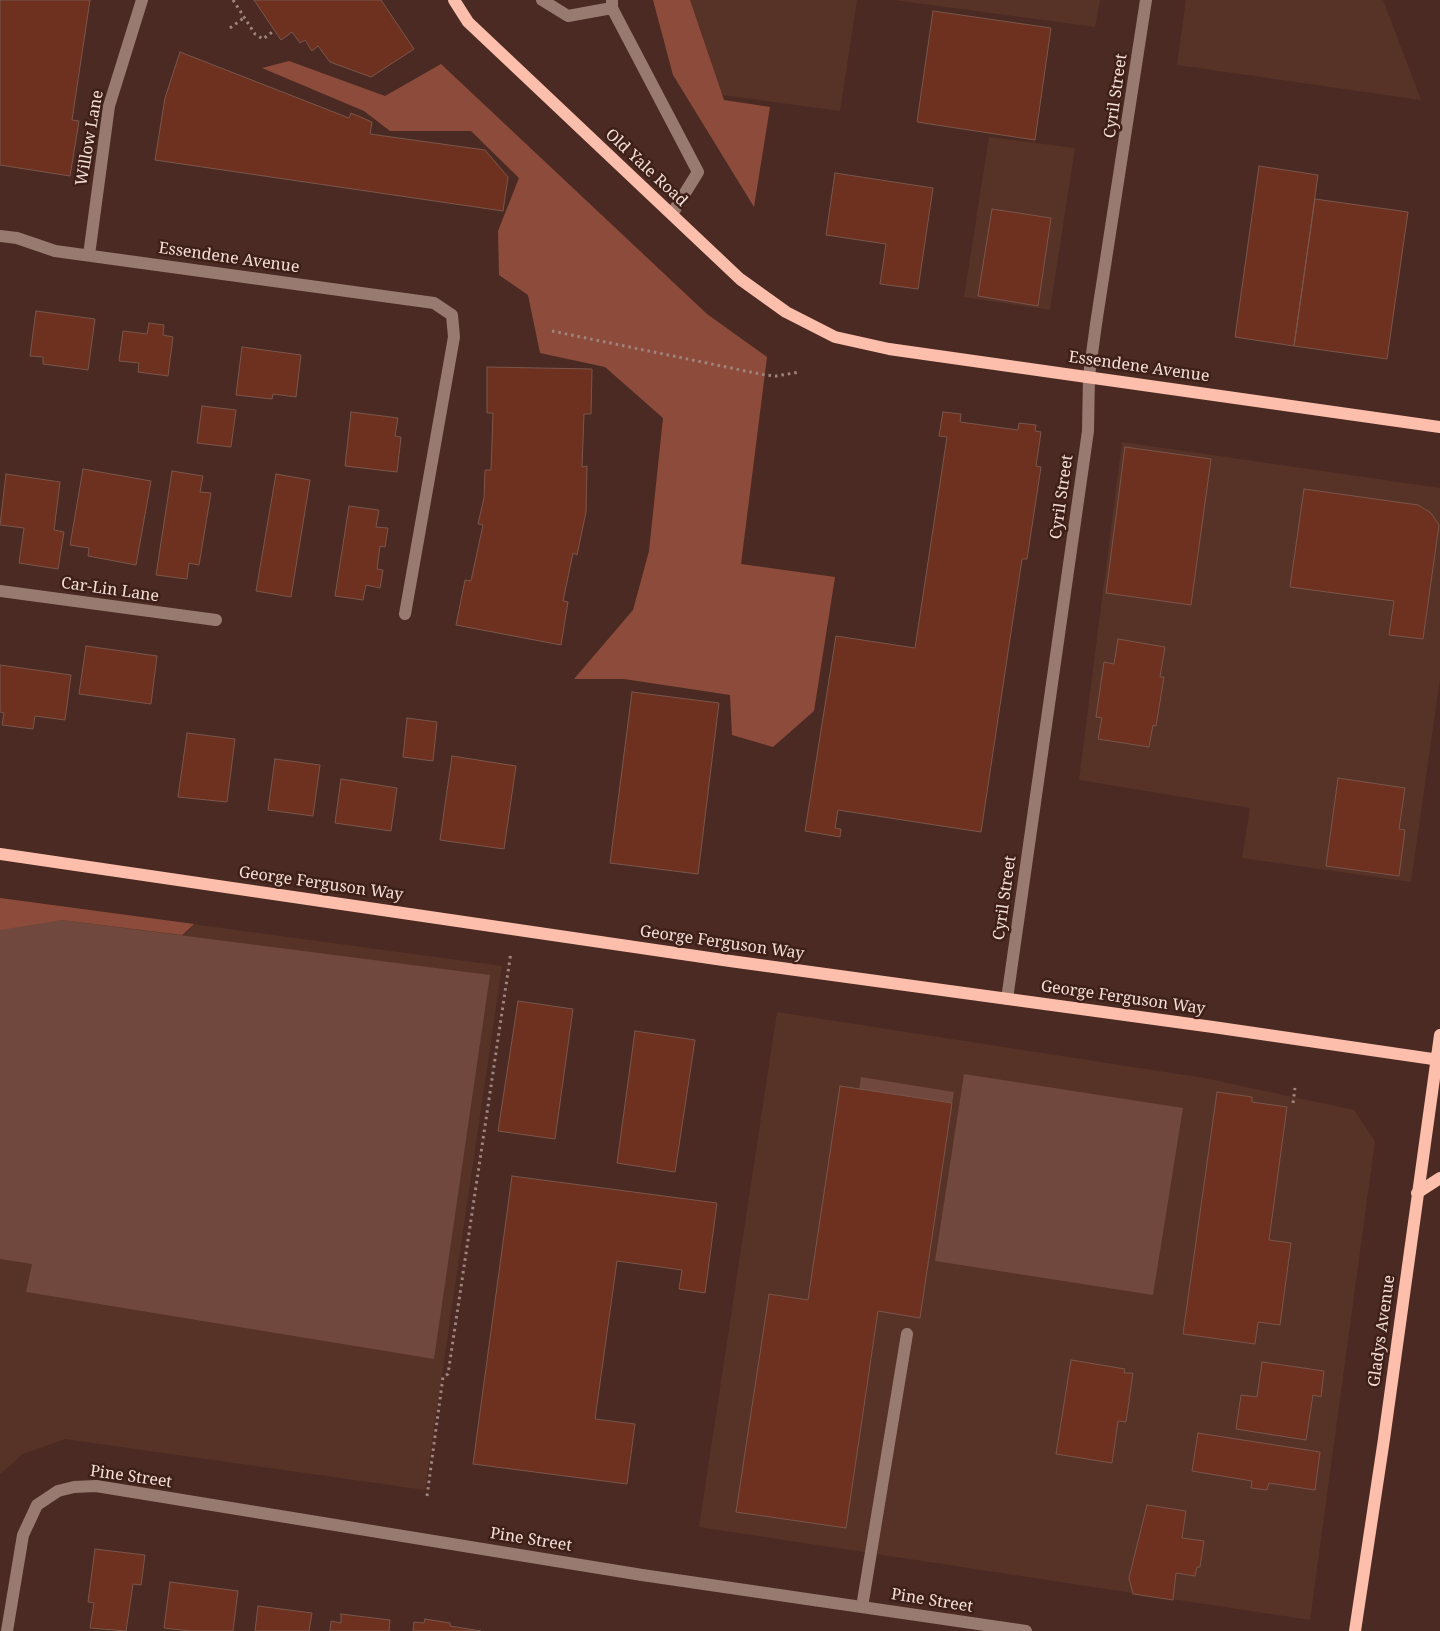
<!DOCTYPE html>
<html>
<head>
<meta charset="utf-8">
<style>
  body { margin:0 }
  canvas { display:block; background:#4a2a22 }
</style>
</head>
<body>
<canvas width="1440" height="1631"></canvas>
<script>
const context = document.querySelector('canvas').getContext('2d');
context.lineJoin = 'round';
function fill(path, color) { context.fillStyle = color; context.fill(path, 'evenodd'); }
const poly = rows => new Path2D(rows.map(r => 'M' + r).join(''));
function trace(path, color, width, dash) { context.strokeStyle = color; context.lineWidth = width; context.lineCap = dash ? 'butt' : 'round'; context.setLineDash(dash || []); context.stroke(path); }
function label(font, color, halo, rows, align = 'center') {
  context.font = font + ' "Noto Serif",serif'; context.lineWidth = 5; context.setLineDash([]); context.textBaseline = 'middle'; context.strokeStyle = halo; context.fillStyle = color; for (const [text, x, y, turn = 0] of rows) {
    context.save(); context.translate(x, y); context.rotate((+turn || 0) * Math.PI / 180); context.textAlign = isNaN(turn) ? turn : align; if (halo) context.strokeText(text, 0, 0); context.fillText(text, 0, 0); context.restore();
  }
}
fill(poly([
  [682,0,857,0,840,111,714,94],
  [894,0,1100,0,1095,27],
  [1186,0,1383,0,1421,100,1177,65],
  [989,137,1075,148,1050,310,964,297],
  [1122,442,1440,488,1440,678,1411,882,1242,858,1250,808,1079,780],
  [0,898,502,966,425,1490,65,1439,23,1454,0,1474],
  [777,1012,1204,1078,1354,1110,1375,1141,1310,1620,699,1527]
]), '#573227');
fill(poly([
  [62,920,490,975,434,1359,26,1292,32,1264,0,1259,0,925],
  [964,1074,1183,1108,1153,1295,935,1261],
  [861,1077,954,1092,946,1140,854,1124]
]), '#71483d');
fill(poly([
  [653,0,690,0,724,100,770,107,754,207,673,75],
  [289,61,385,96,441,64,707,314,767,357,741,564,835,577,814,711,773,747,732,735,730,695,624,679,574,679,633,610,649,551,663,418,605,367,540,353,528,295,499,275,498,231,519,178,471,131,390,131,364,111,262,68],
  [0,898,194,924,182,935,62,920,0,930]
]), '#8d4c3b');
const building = poly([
  [0,0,90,0,72,120,79,121,70,176,0,165,0,0],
  [254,0,381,0,414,49,371,77,330,62,318,46,312,51,305,40,300,43,292,32,281,40,254,0],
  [933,11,1051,28,1035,140,917,122,933,11],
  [180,52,349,118,351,113,372,122,370,134,485,150,508,177,503,211,155,160,165,98,180,52],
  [1259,166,1318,175,1294,346,1235,337,1259,166],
  [835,173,933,188,918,289,880,284,886,244,826,235,835,173],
  [1315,199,1408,212,1387,359,1294,346,1315,199],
  [992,209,1051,218,1038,306,978,296,992,209],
  [36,311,95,319,88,370,43,364,43,357,30,356,36,311],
  [149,323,164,325,163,335,173,337,168,376,138,372,139,363,119,361,123,331,147,334,149,323],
  [242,347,301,355,296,397,273,394,272,399,236,395,242,347],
  [487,367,592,369,591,414,584,414,582,467,587,466,586,512,577,555,573,553,563,601,568,602,561,645,456,625,465,580,471,581,483,525,478,524,484,498,485,470,491,470,493,413,487,413,487,367],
  [202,406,236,410,231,447,197,443,202,406],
  [351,412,398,418,395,436,401,437,397,472,345,466,351,412],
  [943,412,961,414,960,422,1018,430,1019,423,1036,425,1035,431,1041,432,1036,466,1041,467,1027,559,1022,559,981,832,838,810,835,828,841,829,840,837,805,831,836,636,915,648,947,437,939,436,943,412],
  [1125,447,1211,459,1191,605,1106,593,1125,447],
  [83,469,151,481,136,565,88,556,89,548,70,545,83,469],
  [172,471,203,476,200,492,211,493,199,565,189,563,187,579,156,575,172,471],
  [6,474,60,482,54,530,64,532,58,569,19,563,24,528,0,525,6,474],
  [276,474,310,480,291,597,256,591,276,474],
  [1304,489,1418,505,1431,513,1439,525,1423,639,1389,635,1394,601,1290,587,1304,489],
  [349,506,379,510,376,527,388,528,385,547,380,546,377,569,383,570,380,588,366,585,363,600,335,596,349,506],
  [1118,639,1165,647,1160,677,1164,677,1156,726,1153,725,1149,747,1098,739,1102,718,1096,717,1104,662,1114,664,1118,639],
  [86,646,157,656,151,704,79,694,86,646],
  [0,665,71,675,65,720,35,716,33,729,2,725,4,713,0,712,0,665],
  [632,692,719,703,698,874,610,863,632,692],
  [407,718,437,722,433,761,403,757,407,718],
  [187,733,235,739,227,802,178,797,187,733],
  [452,756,516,766,504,849,440,840,452,756],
  [275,759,320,765,313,816,268,810,275,759],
  [1338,778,1405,788,1399,829,1405,830,1399,876,1326,866,1338,778],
  [341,779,397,788,391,831,335,823,341,779],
  [518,1001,573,1009,555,1139,498,1131,518,1001],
  [635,1031,695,1040,675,1172,617,1163,635,1031],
  [840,1086,952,1103,920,1318,878,1311,846,1528,736,1512,769,1294,808,1300,840,1086],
  [1217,1092,1252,1097,1252,1102,1287,1107,1269,1240,1291,1243,1280,1325,1258,1322,1255,1344,1183,1334,1217,1092],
  [512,1176,717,1203,705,1293,679,1289,682,1270,617,1261,595,1419,635,1424,627,1484,473,1464,512,1176],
  [1071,1360,1125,1369,1124,1373,1133,1373,1126,1422,1118,1421,1112,1463,1056,1454,1071,1360],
  [1262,1362,1324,1371,1321,1397,1313,1395,1306,1440,1236,1429,1241,1395,1257,1397,1262,1362],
  [1198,1433,1320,1452,1315,1490,1269,1483,1267,1490,1251,1488,1252,1481,1192,1471,1198,1433],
  [1147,1505,1186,1511,1182,1538,1204,1541,1200,1567,1197,1567,1195,1576,1176,1573,1173,1600,1133,1594,1129,1578,1147,1505],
  [95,1549,145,1555,141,1585,133,1584,126,1631,90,1628,94,1603,88,1602,95,1549],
  [170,1582,238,1591,233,1631,190,1631,164,1628,170,1582],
  [258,1606,312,1613,309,1631,255,1631,258,1606],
  [341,1614,390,1620,389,1631,330,1631,331,1621,341,1623,341,1614],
  [425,1619,450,1623,450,1626,481,1631,413,1631,414,1622,424,1623,425,1619]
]);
fill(building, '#6e301f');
trace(building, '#79564c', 1);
trace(poly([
  [233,0,255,34,263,39,275,30],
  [230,28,245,17],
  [552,331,765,375,776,376,800,372],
  [1293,1103,1295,1088],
  [427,1496,443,1377,448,1374,511,952]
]), '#9f857e', 3, [2.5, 4]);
trace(poly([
  [542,0,568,16,612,8],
  [612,0,612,8,698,172,672,214],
  [0,236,17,238,55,251,434,303,452,315,454,337,405,614],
  [89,255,109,106,142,0],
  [0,591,216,620],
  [1007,999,1088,431,1089,376,1096,324,1146,0],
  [862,1607,907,1334],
  [7,1631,23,1535,37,1505,58,1491,74,1487,96,1486,642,1575,1026,1631]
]), '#997a71', 12);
trace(poly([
  [454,0,468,22,740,279,786,312,835,337,889,349,1440,427],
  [0,854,730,961,1213,1027,1440,1060],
  [1417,1193,1440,1178],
  [1355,1631,1384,1439,1440,1035]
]), '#febeac', 12);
label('16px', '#f4dfd9', '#3f2018', [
  ["Cyril Street",1116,96,-82],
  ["Willow Lane",90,138,-80],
  ["Old Yale Road",646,168,43],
  ["Essendene Avenue",229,258,8],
  ["Essendene Avenue",1139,367,8],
  ["Cyril Street",1062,497,-82],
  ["Car-Lin Lane",110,590,8],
  ["George Ferguson Way",321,884,8],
  ["Cyril Street",1005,898,-82],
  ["George Ferguson Way",722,943,8],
  ["George Ferguson Way",1123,998,8],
  ["Gladys Avenue",1382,1331,-82],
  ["Pine Street",131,1477,8],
  ["Pine Street",531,1540,9],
  ["Pine Street",932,1601,9]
]);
</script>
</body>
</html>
